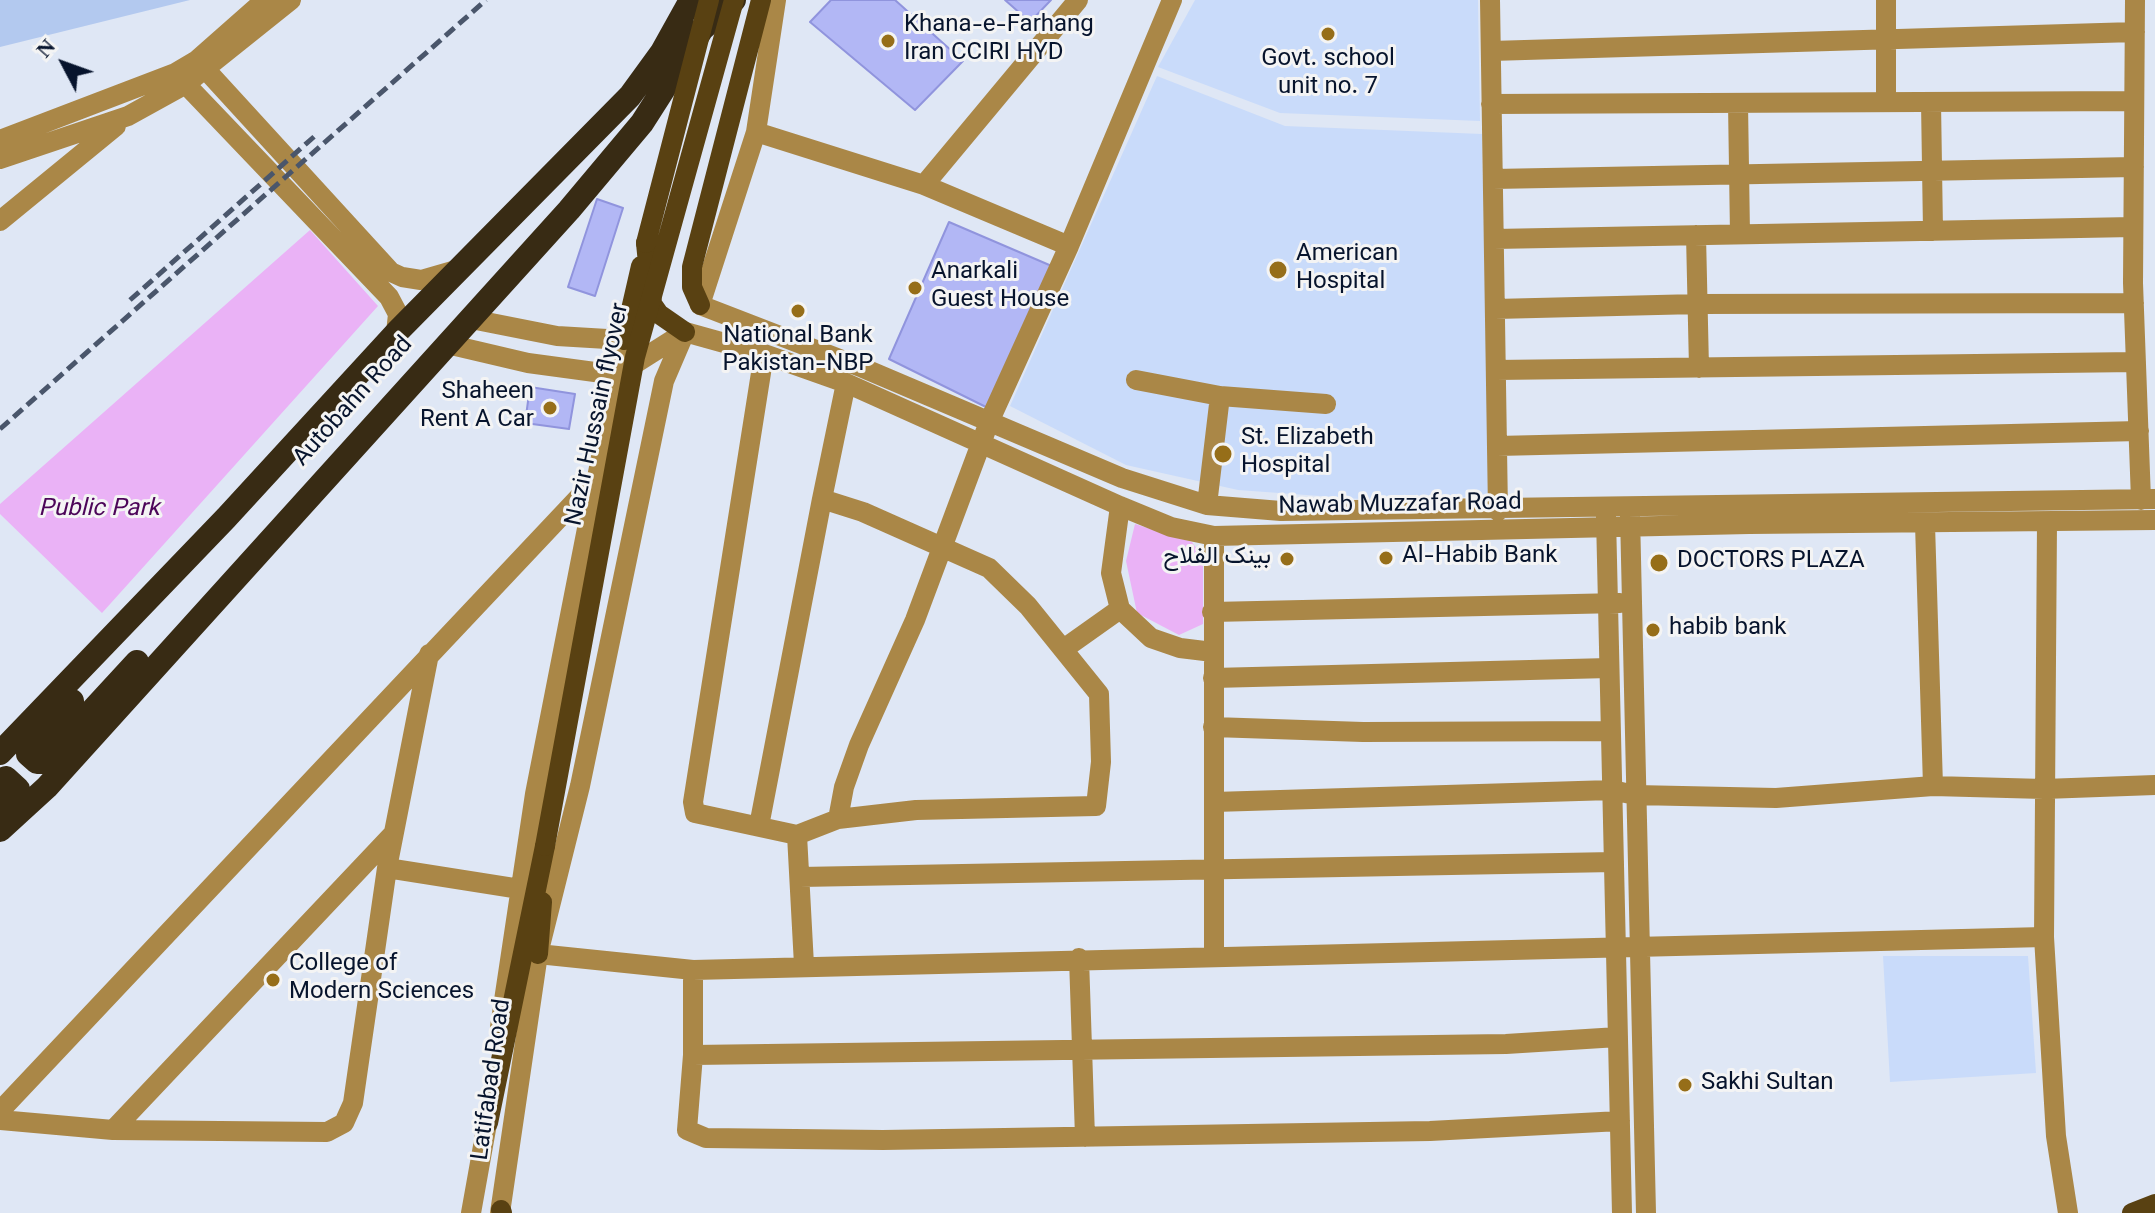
<!DOCTYPE html>
<html>
<head>
<meta charset="utf-8">
<style>
  body { margin:0 }
  #map { position:relative; width:2155px; height:1213px; overflow:hidden; background:#dfe7f5; font-family:Georgia,serif }
  canvas { display:block }
  .north { position:absolute; left:24px; top:24px; width:80px; height:80px; -webkit-text-stroke:6px #f4f4f4; paint-order:stroke; rotate:311deg; font-size:22px; font-weight:700; line-height:32px; text-align:center; color:#07142d }
  .north::after { content:''; display:block; margin:auto; width:28px; height:36px; background:#07142d; clip-path:polygon(50% 0,100% 100%,50% 72%,0 100%) }
</style>
</head>
<body>
<div id="map">
<canvas width="2155" height="1213"></canvas>
<div class="north">N</div>
</div>
<script>
const context = document.querySelector('canvas').getContext('2d');
context.lineJoin = 'round';
function fill(path, color) { context.fillStyle = color; context.fill(path, 'evenodd'); }
const poly = rows => new Path2D(rows.map(r => 'M' + r).join(''));
function trace(path, color, width, dash) { context.strokeStyle = color; context.lineWidth = width; context.lineCap = dash ? 'butt' : 'round'; context.setLineDash(dash || []); context.stroke(path); }
function label(font, color, halo, rows, align = 'center') {
  context.font = font + ' Georgia,Vazirmatn,serif'; context.lineWidth = 6; context.setLineDash([]); context.textBaseline = 'middle'; context.strokeStyle = halo; context.fillStyle = color; for (const [text, x, y, turn = 0] of rows) {
    context.save(); context.translate(x, y); context.rotate((+turn || 0) * Math.PI / 180); context.textAlign = isNaN(turn) ? turn : align; if (halo) context.strokeText(text, 0, 0); context.fillText(text, 0, 0); context.restore();
  }
}
fill(poly([
  [1195,0,1478,0,1480,121,1280,113,1158,67],
  [1157,76,1285,126,1482,134,1489,494,1416,503,1238,490,1126,465,1010,406],
  [1883,956,2028,956,2036,1073,1890,1082]
]), '#c9dbfa');
fill(poly([
  [310,230,378,306,102,613,0,514,0,504],
  [1135,524,1192,542,1203,558,1203,624,1179,635,1137,613,1126,561]
]), '#eab2f6');
fill(poly([
  [0,0,190,0,0,47]
]), '#b3c9ef');
const building = poly([
  [831,0,895,0,963,61,915,110,810,22,831,0],
  [1005,0,1051,0,1030,22,1005,0],
  [597,199,623,208,595,296,568,287,597,199],
  [949,222,1054,267,988,408,889,359,949,222],
  [530,387,575,394,569,429,525,423,530,387]
]);
fill(building, '#b2b7f5');
trace(building, '#9094dd', 2);
trace(poly([
  [776,0,756,132,700,305,863,368,1122,478,1207,505,1281,511,2155,499],
  [1490,0,1498,511],
  [2135,0,2133,283,2141,500],
  [1491,51,2135,32],
  [197,60,391,272,402,277,421,280,459,269],
  [175,73,389,297,398,314,396,333],
  [1886,102,1886,0],
  [1931,102,1933,231],
  [1738,103,1740,234],
  [1491,104,2134,101],
  [756,132,924,185,1078,0],
  [0,140,175,73,197,60,265,0],
  [0,159,128,116,186,84,291,0],
  [1493,179,2134,167],
  [924,185,1069,246,1172,0],
  [0,221,116,126],
  [1696,235,1699,368],
  [1494,239,2133,227],
  [1495,309,1698,304,2134,303],
  [471,319,557,336,624,340,634,332],
  [685,332,764,354,846,383,1120,506,1171,527,1214,536,1749,524,2155,520],
  [447,344,528,363,617,375,685,332],
  [764,354,693,802,695,813,797,835,838,819,916,810,1096,806,1101,762,1099,694,1028,606,989,568,863,512,822,499,846,383],
  [1496,370,2136,362],
  [1136,380,1220,396,1326,404],
  [1497,446,2139,431],
  [1207,505,1220,396],
  [1120,506,1111,573,1120,609,1151,638,1180,648,1213,652],
  [1630,515,1646,1213],
  [1606,517,1622,1213],
  [2047,523,2044,937,2056,1136,2068,1213],
  [1925,524,1933,786],
  [1212,612,1620,603],
  [1065,648,1120,609],
  [1213,678,1609,668],
  [1213,727,1363,732,1611,731],
  [1214,802,1612,790,1635,795,1776,798,1933,786,2044,789,2155,785],
  [838,819,844,787,859,745,915,620,989,422,1069,246],
  [759,826,822,499],
  [797,835,804,965],
  [387,868,520,889],
  [800,877,1614,862],
  [538,954,693,970,2044,937],
  [1214,956,1214,536],
  [1079,958,1085,1137],
  [693,970,693,1055,687,1130,706,1138,883,1140,1430,1131,1620,1121],
  [500,1027,535,794,624,340],
  [693,1055,1506,1044,1618,1037],
  [0,1111,596,479],
  [0,1120,113,1130,327,1132,344,1123,353,1103,387,868,429,654],
  [113,1130,392,835],
  [471,1213,490,1107],
  [500,1213,538,954,580,786,664,381,685,332]
]), '#aa8747', 20);
trace(poly([
  [646,243,652,304,659,314,685,332],
  [700,305,692,287,692,267,761,0],
  [624,340,641,266],
  [538,954,542,902],
  [488,1123,545,846],
  [501,1210,502,1213],
  [2132,1213,2155,1204]
]), '#594112', 20);
trace(poly([
  [72,701,28,748,28,754,37,762,44,762,54,752,137,662],
  [0,753,226,518,396,333,630,96,662,52,691,0],
  [0,782,6,778,18,789,0,815],
  [0,830,47,787,569,210,642,123,702,29,734,0]
]), '#382b14', 24);
trace(poly([
  [130,300,316,135],
  [0,429,486,0]
]), '#4a566b', 5, [12, 6]);
trace(poly([
  [646,243,709,0],
  [545,846,635,357,734,0]
]), '#594112', 20);
for (const [x, y, r, color] of [
  [1328,34,8,"#966e19"],
  [888,41,8,"#966e19"],
  [1278,270,10,"#966e19"],
  [915,288,8,"#966e19"],
  [798,311,8,"#966e19"],
  [550,408,8,"#966e19"],
  [1223,454,10,"#966e19"],
  [1386,558,8,"#966e19"],
  [1287,559,8,"#966e19"],
  [1659,563,10,"#966e19"],
  [1653,630,8,"#966e19"],
  [273,980,8,"#966e19"],
  [1685,1085,8,"#966e19"]
]) { const dot = new Path2D(); dot.arc(x, y, r, 0, 2 * Math.PI); context.fillStyle = color; context.fill(dot); trace(dot, '#f4f4f4', 3); }
label('24px', '#07142d', '#f4f4f4', [
  ["Khana-e-Farhang",904,27],
  ["Iran CCIRI HYD",904,55],
  ["Govt. school",1328,61,"center"],
  ["unit no. 7",1328,89,"center"],
  ["American",1296,256],
  ["Hospital",1296,284],
  ["Anarkali",931,274],
  ["Guest House",931,302],
  ["National Bank",798,338,"center"],
  ["Pakistan-NBP",798,366,"center"],
  ["Shaheen",534,394,"right"],
  ["Rent A Car",534,422,"right"],
  ["St. Elizabeth",1241,440],
  ["Hospital",1241,468],
  ["Al-Habib Bank",1402,558],
  ["بینک الفلاح",1271,559,"right"],
  ["DOCTORS PLAZA",1677,563],
  ["habib bank",1669,630],
  ["College of",289,966],
  ["Modern Sciences",289,994],
  ["Sakhi Sultan",1701,1085]
], 'left');
label('24px', '#07142d', '#f4f4f4', [
  ["Autobahn Road",355,403,-48],
  ["Nazir Hussain flyover",600,415,-78],
  ["Nawab Muzzafar Road",1400,507,-1],
  ["Latifabad Road",494,1080,-82]
]);
label('italic 24px', '#4c0559', '#f4f4f4', [
  ["Public Park",99,511]
]);
</script>
</body>
</html>
